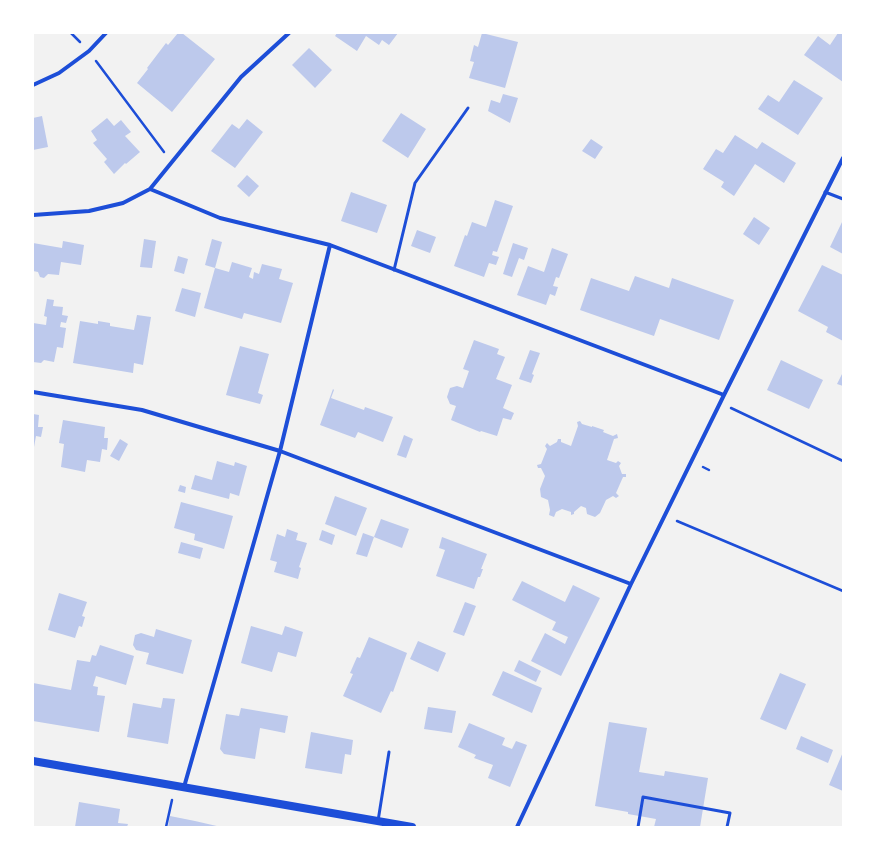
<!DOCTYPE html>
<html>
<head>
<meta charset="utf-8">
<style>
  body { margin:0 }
  #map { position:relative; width:876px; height:860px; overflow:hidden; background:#f2f2f2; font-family:Figtree,sans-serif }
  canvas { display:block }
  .frame { position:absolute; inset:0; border:34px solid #fff; pointer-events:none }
</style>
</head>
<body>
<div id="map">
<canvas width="876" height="860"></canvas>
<div class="frame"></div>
</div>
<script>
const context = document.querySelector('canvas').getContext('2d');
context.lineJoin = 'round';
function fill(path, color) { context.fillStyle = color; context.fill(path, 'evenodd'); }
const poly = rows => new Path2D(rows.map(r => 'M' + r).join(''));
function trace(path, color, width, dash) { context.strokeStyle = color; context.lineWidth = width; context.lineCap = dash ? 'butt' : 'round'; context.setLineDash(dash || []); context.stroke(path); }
fill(poly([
  [178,33,182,33,215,59,172,112,137,83,148,69,147,68,166,43,168,45],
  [337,33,398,33,389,45,382,40,379,45,366,36,357,51,335,36],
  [482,33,518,42,505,88,469,78,474,62,470,61,474,45,478,47],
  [838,33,843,33,843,82,804,55,818,36,830,45],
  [309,48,332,70,315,88,292,65],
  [794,80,823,98,798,135,758,109,768,95,779,102],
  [503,94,518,98,510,123,488,111,491,100,500,103],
  [401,113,426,129,408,158,382,141],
  [42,116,48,147,33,150,33,118],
  [107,118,114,126,121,120,131,132,125,136,140,152,126,164,125,163,114,174,104,162,107,159,93,143,97,140,91,131],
  [247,119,263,132,235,168,211,151,232,124,239,129],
  [735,135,757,149,762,142,796,163,784,183,755,164,734,196,721,187,724,182,703,169,716,149,723,153],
  [591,139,603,147,595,159,582,151],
  [247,175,259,186,249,197,237,186],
  [351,192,387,205,377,233,341,221],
  [495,200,513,206,497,252,493,251,492,255,499,257,496,265,489,263,484,277,454,266,465,235,467,236,472,222,486,227],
  [754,217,770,228,759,245,743,234],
  [843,220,843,254,830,247],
  [417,230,436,237,430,253,411,246],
  [144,239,156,241,152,268,140,267],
  [212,239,222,242,215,268,205,265],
  [63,241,84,245,81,265,61,262,59,275,48,274,44,278,40,277,38,272,33,271,33,243,62,248],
  [513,243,528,248,524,260,519,258,512,277,503,274],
  [552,248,568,254,559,278,556,277,553,286,558,287,555,296,550,294,546,305,517,295,528,266,544,272],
  [178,256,188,259,184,274,174,271],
  [232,262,252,268,249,277,253,279,254,272,259,274,262,264,282,269,279,279,293,283,281,323,244,313,242,319,204,308,215,268,229,272],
  [822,265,843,275,843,341,826,332,828,327,798,311],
  [635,276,669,288,672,278,734,300,719,340,660,319,654,336,580,310,591,278,629,291],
  [182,288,201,293,195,317,175,311],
  [47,299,54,300,53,306,63,307,62,315,68,316,66,323,61,322,60,327,66,328,63,348,57,347,54,362,44,360,41,363,33,362,33,323,46,325,47,317,44,316],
  [137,315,151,317,143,365,134,363,133,373,73,363,80,321,98,324,98,321,110,323,110,326,134,330],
  [474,340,499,349,497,354,505,357,496,379,512,385,503,408,514,413,511,420,503,418,497,436,481,431,480,432,451,420,456,406,450,404,447,397,450,388,457,386,463,388,469,371,463,369],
  [240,346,269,354,258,393,263,395,260,404,226,395],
  [530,350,540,353,532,374,534,375,531,383,519,379],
  [781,360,823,380,809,409,767,390],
  [843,372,843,386,837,384],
  [333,389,334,390,331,398,364,410,365,407,393,417,383,442,358,432,355,438,320,425],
  [33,414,39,415,38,427,43,427,41,437,36,436,34,447],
  [63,420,105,427,104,438,108,438,107,450,102,449,100,462,87,460,85,472,61,467,64,444,59,443],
  [580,421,582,424,592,427,592,426,604,430,603,432,613,436,617,434,618,438,614,439,607,460,616,463,618,461,621,463,619,466,622,474,626,474,626,477,623,477,616,493,619,496,616,498,613,496,606,500,600,513,595,517,587,514,586,508,581,506,574,512,574,514,571,515,571,512,562,509,556,512,554,517,549,515,550,510,548,500,541,497,540,489,545,476,541,468,538,468,537,465,541,464,547,449,545,446,547,443,550,446,557,442,558,439,561,439,561,442,571,446,578,426,577,422],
  [404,435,413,439,406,458,397,455],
  [120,439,128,444,119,461,110,456],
  [217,461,234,466,235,462,247,466,239,496,230,493,229,499,191,489,195,475,212,480],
  [180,485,186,487,185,493,178,491],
  [335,496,367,508,356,536,325,524],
  [181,502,233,516,224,549,194,540,195,534,174,528],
  [381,519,409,529,402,548,374,537],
  [287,529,298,533,296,540,307,543,299,567,301,568,298,579,274,572,277,562,270,560,277,534,285,537],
  [322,530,335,535,332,545,319,540],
  [363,533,374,537,367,557,356,554],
  [442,537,487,554,481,569,483,569,480,577,478,577,474,589,436,576,445,550,439,548],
  [181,542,203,548,200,559,178,553],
  [522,581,565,602,573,585,600,598,561,676,531,661,545,633,565,644,568,637,552,630,556,622,512,600],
  [59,593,87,602,82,616,85,617,82,627,79,626,75,638,48,630],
  [465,602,476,606,464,636,453,632],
  [251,626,282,635,285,626,303,632,296,657,278,652,272,672,241,663],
  [156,629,192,640,183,674,146,664,149,653,136,650,133,645,135,635,141,633,154,637],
  [369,637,407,653,393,692,391,691,381,713,343,696,353,674,350,673,357,657,360,658],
  [418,641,446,653,438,672,410,659],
  [100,645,134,656,126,685,96,676,93,686,98,687,97,695,105,696,99,732,33,721,33,683,71,690,77,660,90,662,92,655,96,656],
  [519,660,541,671,536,682,514,671],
  [503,671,542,688,532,713,492,695],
  [780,673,806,684,786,730,760,719],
  [163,698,175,699,168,744,127,737,133,703,161,708],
  [428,707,456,711,452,733,424,729],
  [241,708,288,716,285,733,260,728,255,759,224,754,220,749,226,714,239,716],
  [609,722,647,728,639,772,664,776,665,771,708,778,700,827,654,827,656,819,628,814,628,812,595,806],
  [469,723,505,738,502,745,512,749,516,741,527,745,510,787,488,778,493,765,474,758,476,755,458,747],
  [311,732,353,740,351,755,345,754,342,774,305,768],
  [801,736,833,750,828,763,796,749],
  [843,752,843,791,829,785],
  [79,802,120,809,118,823,128,824,127,827,75,827],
  [170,816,195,821,221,827,168,827]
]), '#bdc9ec');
trace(poly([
  [71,33,80,42],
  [96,61,164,152],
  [731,408,843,461],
  [703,467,709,470],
  [677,521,843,591],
  [166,827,172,800]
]), '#1d4ed8', 2.5);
trace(poly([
  [825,192,843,199],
  [394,270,415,183,468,108],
  [378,821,389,752],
  [638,827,643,797,730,813,727,827]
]), '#1d4ed8', 3);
trace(poly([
  [33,85,59,73,89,51,106,33],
  [150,189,220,218,330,245,724,395],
  [33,215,89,211,123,203,150,189,241,77,289,33],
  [33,392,142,410,280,451,631,584],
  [184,787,280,451,330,245],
  [517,827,631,584,724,395,843,158]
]), '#1d4ed8', 4);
trace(poly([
  [33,761,412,827]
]), '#1d4ed8', 8);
</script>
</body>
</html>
